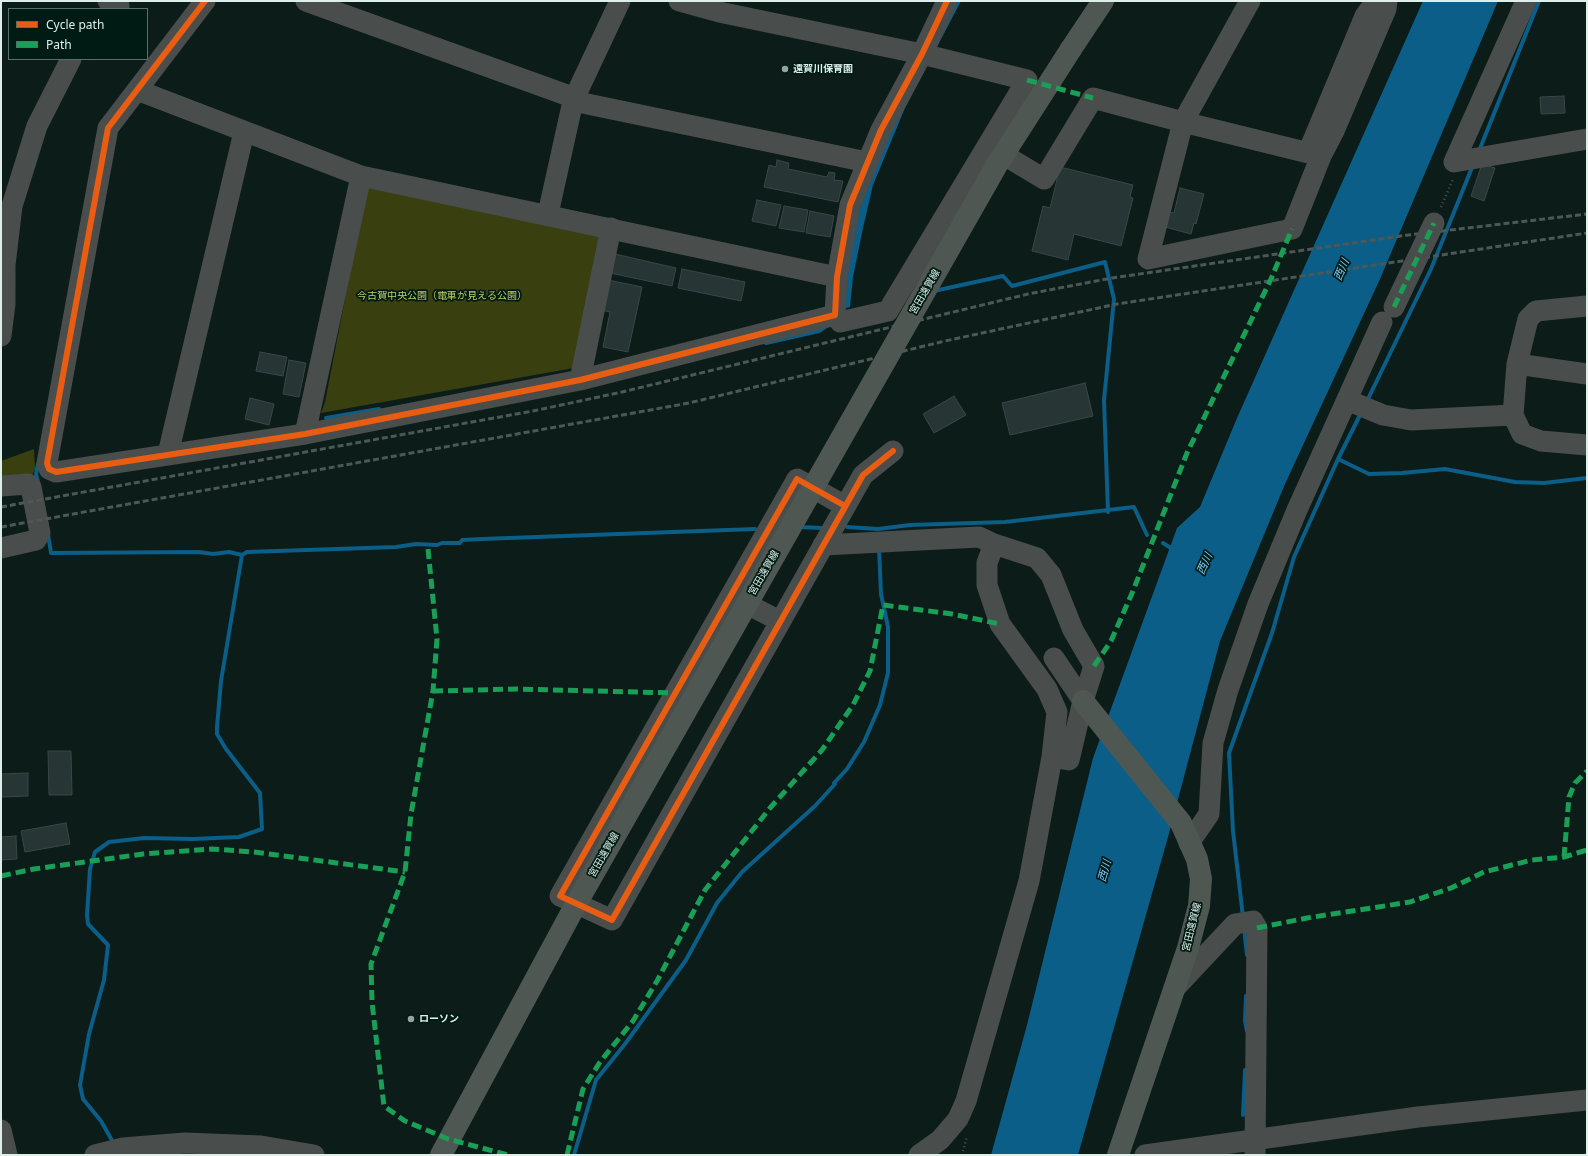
<!DOCTYPE html>
<html>
<head>
<meta charset="utf-8">
<style>
  body { margin:0 }
  #map { position:relative; width:1588px; height:1156px; overflow:hidden; background:#0b1c19; font-family:"Noto Sans",sans-serif }
  canvas { display:block }
  .frame { position:absolute; inset:0; border:2px solid #deefea; pointer-events:none }
  .legend { position:absolute; left:8px; top:8px; width:140px; height:52px; box-sizing:border-box; background:#001a14; border:1px solid #596f6a; margin:0; padding:5px 7px; list-style:none; font-size:12px; color:#deefea }
  .legend li { display:flex; align-items:center; gap:8px; height:20px }
  .legend b { width:20px; border:1px solid #596f6a }
</style>
</head>
<body>
<div id="map">
<canvas width="1588" height="1156"></canvas>
<div class="frame"></div>
<ul class="legend">
<li><b style="height:5px;background:#e95d12"></b>Cycle path</li>
<li><b style="height:5px;background:#1a9f57"></b>Path</li>
</ul>
</div>
<script>
const context = document.querySelector('canvas').getContext('2d');
context.lineJoin = 'round';
function fill(path, color) { context.fillStyle = color; context.fill(path, 'evenodd'); }
const poly = rows => new Path2D(rows.map(r => 'M' + r).join(''));
function trace(path, color, width, dash) { context.strokeStyle = color; context.lineWidth = width; context.lineCap = dash ? 'butt' : 'round'; context.setLineDash(dash || []); context.stroke(path); }
function label(font, color, halo, rows, align = 'center') {
  context.font = font + ' "Noto Sans","Noto Sans JP",sans-serif'; context.lineWidth = 3.5; context.setLineDash([]); context.textBaseline = 'middle'; context.strokeStyle = halo; context.fillStyle = color; for (const [text, x, y, turn = 0] of rows) {
    context.save(); context.translate(x, y); context.rotate((+turn || 0) * Math.PI / 180); context.textAlign = isNaN(turn) ? turn : align; if (halo) context.strokeText(text, 0, 0); context.fillText(text, 0, 0); context.restore();
  }
}
fill(poly([
  [371,185,597,234,600,241,574,368,321,413,325,402,366,191],
  [34,449,35,469,32,476,1,477,1,461]
]), '#393f0f');
fill(poly([
  [953,1,961,1,905,108,873,185,863,228,853,277,850,307,840,310,848,254,869,173],
  [1423,1,1498,1,1380,279,1285,484,1220,641,1168,837,1078,1155,991,1155,1027,1025,1093,758,1177,528,1200,507,1237,418]
]), '#0a5e88');
trace(poly([
  [1479,151,1539,1],
  [934,291,1003,276,1012,286,1105,262,1114,299,1104,400,1108,512],
  [766,343,819,331,825,327],
  [1367,401,1431,269,1473,165],
  [326,418,379,409],
  [1338,459,1361,413],
  [38,482,36,474,38,464],
  [799,527,823,528],
  [847,527,878,529,910,525,1005,522,1134,507,1147,535],
  [48,534,51,553,199,552,213,554,229,552,242,555,247,552,396,547,416,544,437,545,442,543,460,543,462,540,482,539,755,529],
  [1163,543,1174,550],
  [1243,917,1233,831,1229,753,1272,633,1294,557,1338,459,1369,474,1402,473,1445,469,1515,482,1544,483,1587,478],
  [1244,928,1247,955],
  [1246,996,1245,1021,1247,1031],
  [1243,1115,1245,1070],
  [114,1144,101,1121,83,1099,80,1085,89,1034,104,980,108,945,88,924,87,915,90,869,95,852,109,842,144,838,193,839,239,837,262,829,260,793,226,749,217,734,217,727,221,681,242,555],
  [574,1155,596,1080,625,1044,686,960,717,903,742,872,815,806,835,784,834,783,847,769,864,742,880,705,888,673,888,627,881,594,879,548],
  [1586,1155,1587,1155]
]), '#0a5e88', 4);
const building = poly([
  [1564,96,1565,113,1541,114,1540,97,1564,96],
  [777,160,789,163,788,169,827,177,829,172,835,173,834,180,843,181,838,202,764,187,769,165,776,167,777,160],
  [1482,164,1495,168,1484,201,1471,196,1482,164],
  [1060,167,1133,185,1130,197,1133,198,1121,246,1074,234,1068,260,1032,251,1043,206,1050,208,1060,167],
  [1180,188,1204,194,1196,224,1194,223,1191,234,1165,227,1169,212,1174,213,1180,188],
  [757,200,781,205,776,226,752,221,757,200],
  [784,206,808,210,804,232,779,228,784,206],
  [810,211,834,216,830,237,806,233,810,211],
  [615,254,676,268,672,286,610,273,615,254],
  [682,269,745,282,741,301,678,288,682,269],
  [608,280,642,287,628,352,603,347,610,312,601,310,608,280],
  [260,352,287,357,283,376,256,371,260,352],
  [289,360,306,363,299,397,283,394,289,360],
  [1085,383,1093,416,1010,435,1002,403,1085,383],
  [954,396,966,415,934,433,923,414,954,396],
  [250,398,274,404,269,425,245,419,250,398],
  [48,751,71,751,72,795,49,795,48,751],
  [28,773,28,796,1,797,1,774,28,773],
  [66,823,70,844,25,852,21,831,66,823],
  [16,836,17,859,1,860,1,837,16,836]
]);
fill(building, '#273535');
trace(building, '#394747', 1);
trace(poly([
  [1441,207,1453,179],
  [962,1155,967,1136]
]), '#4b524f', 2.5, [1, 3]);
trace(poly([
  [108,1,119,6],
  [205,1,108,128,47,463,49,469,56,472,305,434,580,380,835,315,837,277,850,205,881,130,922,54,947,1],
  [306,1,575,98],
  [679,1,719,12,922,54,1027,80,888,311,840,322,835,315],
  [137,90,361,176,837,277],
  [573,101,867,162],
  [1312,143,1365,16,1376,1],
  [989,146,1044,179,1093,98,1183,122,1250,1],
  [1321,156,1183,122,1148,259,1292,229,1321,156,1334,131,1386,9,1387,1],
  [1454,162,1526,1],
  [1454,162,1587,139],
  [548,214,573,101,620,1],
  [1587,306,1536,311,1528,319,1517,364,1513,415,1522,434,1541,441,1587,445],
  [1,336,5,304,5,265,12,206,37,126,71,59],
  [1517,364,1587,374],
  [580,380,611,228],
  [1347,400,1383,415,1411,420,1513,415],
  [305,434,361,176],
  [168,454,244,132],
  [1,486,28,484,31,487,40,533,36,540,1,548],
  [845,506,797,479,560,896,612,920,863,475,893,451],
  [994,544,1037,558,1051,575,1073,630,1094,666,1083,701,1069,760,1052,757,1057,712,1047,689,1000,624,987,585,987,563,994,544],
  [823,545,979,537,994,544],
  [731,596,780,621],
  [1054,658,1083,701],
  [1189,843,1209,814,1213,743,1228,690,1258,604,1297,510,1382,322],
  [1175,988,1235,924,1253,921,1257,928,1255,1155],
  [1,1130,7,1155],
  [95,1155,123,1148,185,1143,261,1146,314,1155],
  [919,1155,940,1140,958,1119,966,1101,1029,881,1052,757],
  [1145,1155,1418,1117,1587,1100]
]), '#494d4b', 21);
trace(poly([
  [1071,49,1103,1],
  [1083,701,1181,823,1197,859,1201,879,1199,906,1188,948,1118,1155],
  [441,1155,576,904]
]), '#4f5753', 22);
trace(poly([
  [1,507,533,411,622,392,1028,294,1112,278,1408,235,1587,214],
  [1,527,689,403,945,341,1117,304,1587,233]
]), '#4d5854', 3, [6, 3]);
trace(poly([
  [1394,307,1434,223]
]), '#494d4b', 21);
trace(poly([
  [576,904,998,163,1071,49]
]), '#4f5753', 22);
trace(poly([
  [1027,80,1093,98],
  [1394,307,1434,223],
  [428,549,437,639,433,691,411,814,405,872,371,964,372,1002,382,1089,384,1106,405,1121,448,1139,508,1155],
  [1094,666,1111,641,1133,591,1187,453,1271,279,1292,229],
  [433,691,517,689,675,693],
  [1564,857,1569,797,1575,783,1587,771],
  [1,876,34,869,143,854,212,849,254,852,405,872],
  [1257,928,1307,918,1410,902,1451,888,1484,872,1532,860,1564,857,1587,850],
  [567,1155,583,1089,600,1062,633,1021,657,981,705,890,770,808,822,750,853,705,870,671,883,605,952,614,1000,624]
]), '#1a9f57', 5, [10, 5]);
trace(poly([
  [205,1,108,128,47,463,49,469,56,472,305,434,580,380,835,315,837,277,850,205,881,130,922,54,947,1],
  [845,506,797,479,560,896,612,920,863,475,893,451]
]), '#e95d12', 6);
for (const [x, y, r, color] of [
  [785,69,4,"#94a5a1"],
  [411,1019,4,"#94a5a1"]
]) { const dot = new Path2D(); dot.arc(x, y, r, 0, 2 * Math.PI); context.fillStyle = color; context.fill(dot); trace(dot, '#001a14', 1.5); }
label('bold 10px', '#deefea', '#001a14', [
  ["遠賀川保育園",793,69],
  ["ローソン",419,1019]
], 'left');
label('10px', '#deefea', '#001a14', [
  ["宮田遠賀線",925,292,-60],
  ["宮田遠賀線",764,573,-60],
  ["宮田遠賀線",604,855,-60],
  ["宮田遠賀線",1192,927,-76]
]);
label('10px', '#c1ce60', '#001a14', [
  ["今古賀中央公園（電車が見える公園）",442,296]
]);
label('italic 11px', '#79c9fe', '#001a14', [
  ["西川",1342,270,-66],
  ["西川",1205,564,-65],
  ["西川",1105,871,-74]
]);
</script>
</body>
</html>
